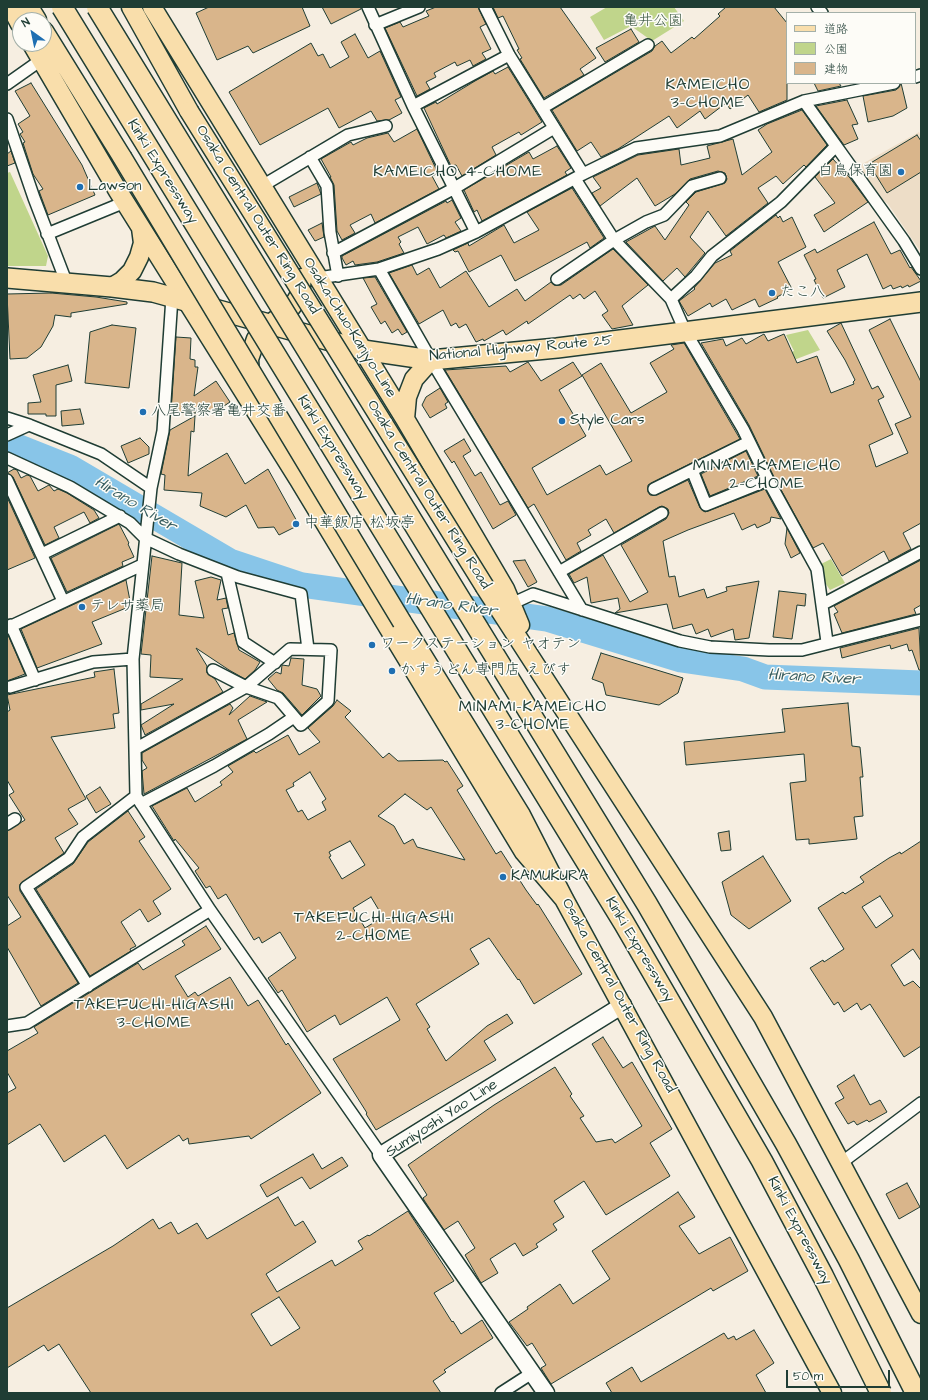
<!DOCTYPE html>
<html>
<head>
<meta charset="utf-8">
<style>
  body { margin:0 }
  #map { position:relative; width:928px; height:1400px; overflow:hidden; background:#f6eee1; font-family:"Architects Daughter","Klee One",sans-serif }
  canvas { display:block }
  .frame { position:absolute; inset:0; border:8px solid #1f3d34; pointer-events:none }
  .legend { position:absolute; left:786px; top:12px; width:130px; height:72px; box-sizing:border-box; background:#fdfcf7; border:1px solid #a4b0a9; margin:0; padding:5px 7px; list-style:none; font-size:12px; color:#1f3d34 }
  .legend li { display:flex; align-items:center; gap:8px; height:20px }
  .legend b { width:20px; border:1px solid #a4b0a9 }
  .north { position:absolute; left:12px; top:12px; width:40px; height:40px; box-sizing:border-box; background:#fdfcf7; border:1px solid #a4b0a9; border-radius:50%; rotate:327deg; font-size:11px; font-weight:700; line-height:16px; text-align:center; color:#1f3d34 }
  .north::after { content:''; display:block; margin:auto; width:14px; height:18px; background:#1f6fb2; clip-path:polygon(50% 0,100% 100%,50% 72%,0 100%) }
  .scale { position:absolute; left:786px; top:1370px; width:104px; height:18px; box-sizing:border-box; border:2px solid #1f3d34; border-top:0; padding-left:5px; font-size:12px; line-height:14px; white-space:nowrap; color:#1f3d34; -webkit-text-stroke:3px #fdfcf7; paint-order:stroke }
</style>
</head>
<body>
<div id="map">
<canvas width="928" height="1400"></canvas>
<div class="frame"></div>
<ul class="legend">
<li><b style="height:5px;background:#f9deab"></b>道路</li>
<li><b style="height:11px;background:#c0d58b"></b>公園</li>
<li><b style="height:11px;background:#d9b58b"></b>建物</li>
</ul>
<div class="north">N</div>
<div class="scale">50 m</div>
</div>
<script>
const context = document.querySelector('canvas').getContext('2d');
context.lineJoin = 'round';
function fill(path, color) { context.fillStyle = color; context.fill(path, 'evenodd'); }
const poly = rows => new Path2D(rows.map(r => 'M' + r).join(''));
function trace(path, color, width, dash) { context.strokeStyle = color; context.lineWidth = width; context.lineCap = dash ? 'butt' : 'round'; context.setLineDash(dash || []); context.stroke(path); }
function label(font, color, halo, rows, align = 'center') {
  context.font = font + ' "Architects Daughter","Klee One",sans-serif'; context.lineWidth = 3; context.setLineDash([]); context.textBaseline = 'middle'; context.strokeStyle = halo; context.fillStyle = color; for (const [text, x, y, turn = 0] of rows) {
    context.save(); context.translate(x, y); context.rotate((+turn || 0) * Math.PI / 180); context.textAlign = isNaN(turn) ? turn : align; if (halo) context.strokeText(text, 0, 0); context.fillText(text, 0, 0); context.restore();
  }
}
fill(poly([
  [919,132,921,136,921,252,888,204,875,194,855,168]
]), '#edddc7');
fill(poly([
  [607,7,674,7,684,21,652,41,631,26,604,40,590,17],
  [10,172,48,256,46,266,7,266,7,173],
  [808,330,820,350,786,363,783,356,794,351,786,335],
  [831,559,845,583,830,590,826,584,821,564]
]), '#c0d58b');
trace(poly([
  [7,442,70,467,230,561,302,585,547,619,681,660,743,669,765,677,921,683]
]), '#88c5e8', 25);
const building = poly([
  [209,7,302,7,310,26,253,53,248,46,217,60,196,13,209,7],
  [322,7,361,7,361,9,331,24,322,7],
  [436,7,478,7,486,24,480,27,491,49,482,53,486,59,473,66,470,60,457,66,455,62,434,73,436,77,426,82,430,89,417,96,385,28,400,22,403,27,429,16,426,11,436,7],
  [493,7,560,7,596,58,580,69,584,75,544,98,520,59,522,58,517,50,519,49,503,16,498,18,493,7],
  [726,7,774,7,787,23,787,100,759,112,748,95,730,109,726,103,705,119,700,111,677,128,669,116,618,149,601,157,591,142,577,151,552,110,652,51,655,46,662,41,671,53,692,37,694,39,720,16,718,14,726,7],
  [631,29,639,42,605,62,596,48,631,29],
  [355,34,368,58,380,51,401,97,395,100,402,113,389,120,377,121,371,111,339,128,328,108,260,145,229,92,311,43,318,56,323,54,330,68,349,57,341,42,355,34],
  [508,67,542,122,521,135,519,132,492,147,496,155,462,176,456,165,451,166,424,108,436,102,437,104,475,81,493,71,495,74,508,67],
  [31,83,82,165,95,195,48,215,39,191,43,189,33,174,23,143,25,142,20,134,23,132,18,124,30,116,15,91,31,83],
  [814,83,839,83,841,86,818,91,814,83],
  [901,83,907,108,893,116,868,122,863,96,896,90,901,83],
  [847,100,858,124,852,125,858,139,844,145,816,106,847,100],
  [802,110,827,145,806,167,804,165,783,184,776,176,758,188,768,203,726,236,708,211,690,237,705,253,685,277,677,268,663,281,626,242,655,226,665,240,689,205,686,202,696,192,725,183,727,179,725,173,718,171,690,179,675,194,655,206,637,178,600,206,592,193,601,188,593,177,638,155,679,149,681,165,710,158,707,146,733,139,742,175,772,152,758,130,767,124,802,110],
  [417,129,438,173,432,176,439,189,375,223,371,214,350,225,355,233,342,240,337,231,334,185,330,177,331,177,321,159,351,142,353,145,367,138,388,133,394,142,417,129],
  [917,135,921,141,921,172,887,193,869,164,917,135],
  [557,146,571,168,565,172,567,175,482,221,477,210,474,212,464,190,529,152,533,159,557,146],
  [11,151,15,163,7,166,7,154,11,151],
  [833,159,850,178,868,202,824,232,814,215,835,203,815,177,833,159],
  [317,183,321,194,294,207,289,197,317,183],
  [572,188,604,238,590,248,587,242,515,281,501,255,469,272,458,251,455,252,453,250,468,243,469,246,504,225,514,243,539,230,527,212,572,188],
  [452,200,461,218,455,222,461,231,446,238,444,235,427,244,418,227,398,237,401,242,399,244,404,253,377,262,355,265,353,261,346,265,342,258,342,256,446,201,447,203,452,200],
  [776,215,778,218,780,216,783,222,792,217,806,247,778,262,792,289,777,297,778,298,759,307,755,299,732,310,726,299,712,307,710,303,688,316,679,301,695,289,694,288,715,263,732,255,730,251,776,215],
  [874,222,891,254,900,250,910,268,911,267,921,281,909,287,908,285,902,288,901,286,893,289,891,285,883,289,867,254,837,270,845,287,823,298,814,280,816,279,804,255,815,249,817,253,874,222],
  [322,223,324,237,315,241,308,230,322,223],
  [613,249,648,285,622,306,633,325,612,329,602,315,608,311,595,291,584,299,580,294,573,299,570,295,528,324,527,321,506,335,503,330,484,341,483,339,476,342,466,324,459,328,456,323,451,326,443,310,419,324,389,273,412,265,417,275,429,268,440,288,466,271,489,307,517,289,525,301,551,282,554,285,561,285,613,249],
  [375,277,407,332,402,335,398,329,392,333,385,321,381,324,371,307,377,304,363,278,375,277],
  [51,293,96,297,127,302,127,304,71,313,71,317,55,315,53,326,41,347,27,358,10,359,7,294,51,293],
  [890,319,921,382,921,523,903,533,911,549,889,561,884,551,842,576,823,543,813,548,774,477,749,425,701,343,723,339,726,346,742,338,746,344,764,334,768,341,784,334,797,363,817,356,831,393,854,384,853,382,855,380,845,360,827,331,841,323,872,389,878,386,884,397,878,400,893,434,869,445,876,467,908,453,895,424,911,417,869,330,890,319],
  [112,325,136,328,129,388,85,383,90,332,112,325],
  [176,337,191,338,190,359,195,360,195,367,198,367,194,396,216,381,230,402,215,412,196,410,196,413,171,412,176,337],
  [684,343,740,439,651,483,648,485,648,492,650,495,657,495,688,480,700,508,705,512,765,489,781,519,771,517,770,522,757,528,755,524,742,530,734,513,688,530,663,541,669,577,675,576,679,597,704,589,707,598,727,591,726,587,759,581,749,638,735,640,733,629,711,637,708,629,696,634,692,624,673,629,667,604,615,613,620,609,618,598,591,603,587,577,574,583,569,574,603,555,630,602,648,592,621,545,666,519,669,513,668,509,662,506,659,507,614,533,606,519,588,530,591,535,577,543,581,551,566,560,534,504,528,508,445,370,506,366,510,372,528,362,541,381,573,362,582,376,559,390,586,436,532,468,547,495,600,465,606,475,632,461,582,375,601,363,631,413,667,392,650,363,674,349,671,345,684,343],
  [68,365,72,381,56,385,56,416,46,416,46,414,28,414,28,403,41,402,33,375,68,365],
  [440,388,448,402,445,404,447,408,430,418,422,405,426,397,440,388],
  [80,409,84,424,62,426,61,411,80,409],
  [195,416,194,432,191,431,188,476,227,453,245,484,268,469,299,525,279,535,274,527,258,528,246,505,226,517,200,506,202,493,164,490,165,475,161,474,170,430,195,416],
  [140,438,149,447,149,454,128,463,121,446,140,438],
  [464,439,471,451,463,456,475,476,481,472,500,505,508,501,516,515,493,529,454,461,452,463,444,451,464,439],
  [746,451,758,476,710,496,701,474,746,451],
  [14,469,17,470,21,478,27,475,30,476,38,491,49,485,54,491,58,489,67,493,94,510,99,518,90,523,84,512,54,527,59,538,45,545,13,477,7,473,14,469],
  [7,497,35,558,7,570,7,497],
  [119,524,129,543,128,544,134,557,122,562,123,566,67,592,51,558,119,524],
  [787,528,800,553,791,558,785,544,787,528],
  [152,556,182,563,179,615,204,618,195,581,211,577,221,580,217,600,226,598,228,608,222,609,228,635,234,633,239,650,260,662,255,670,245,679,229,670,196,648,207,666,207,673,215,679,223,692,145,735,141,725,174,704,141,710,141,704,183,679,150,677,151,655,141,654,152,556],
  [525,560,537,582,528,587,513,561,525,560],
  [921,560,921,605,914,609,916,614,842,633,834,614,838,612,834,606,921,560],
  [126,580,131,606,92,622,102,644,37,668,21,629,126,580],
  [779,591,806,594,805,606,797,605,792,639,773,637,779,591],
  [919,628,921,670,919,670,912,650,909,651,907,644,891,649,890,645,842,658,840,648,919,628],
  [8,635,25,674,7,681,7,636,8,635],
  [601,653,683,678,678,693,659,705,606,695,603,683,592,679,601,653],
  [291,658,304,659,302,685,317,689,321,696,302,715,283,693,277,690,268,679,276,672,281,674,282,665,289,666,291,658],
  [114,669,119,713,113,714,115,728,51,737,86,799,68,809,78,824,55,838,64,853,20,884,20,891,78,983,41,1006,7,947,7,926,21,917,7,895,7,831,25,820,9,795,14,792,7,780,7,712,10,710,7,695,95,677,94,672,114,669],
  [250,696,267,702,238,720,247,739,144,794,142,771,147,768,142,760,142,753,230,704,233,708,229,715,250,696],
  [337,700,351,711,345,717,383,758,389,753,398,761,443,760,445,762,447,761,463,786,457,790,496,854,501,851,526,890,537,905,538,904,582,974,534,1004,519,979,518,980,489,938,470,949,479,964,416,1004,430,1027,427,1029,446,1061,487,1026,507,1014,513,1023,484,1041,496,1060,376,1130,366,1114,367,1113,333,1059,400,1020,387,997,340,1025,335,1015,307,1032,282,990,278,993,268,978,296,958,280,932,262,943,259,937,254,940,226,894,218,899,210,886,206,888,195,871,199,868,175,839,174,841,152,806,187,788,195,802,222,785,220,782,233,772,228,766,254,751,256,753,288,735,299,755,320,742,308,728,333,706,337,700],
  [310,772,326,799,322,802,326,810,308,820,302,810,298,812,286,790,294,786,293,783,310,772],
  [405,794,427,810,431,807,465,860,417,847,413,839,404,844,394,826,378,816,405,794],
  [350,841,365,865,342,879,329,857,331,856,329,852,350,841],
  [371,897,383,917,365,928,353,908,371,897],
  [848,703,852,746,860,747,863,777,860,777,863,816,854,817,857,839,809,844,809,839,796,840,790,783,806,781,804,754,686,765,684,742,785,732,782,709,848,703],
  [100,787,111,804,96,813,86,796,100,787],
  [128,811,145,837,139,841,171,889,153,901,161,914,148,922,140,909,121,922,136,946,130,949,131,951,90,976,36,889,73,864,88,842,128,811],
  [729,831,731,850,721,851,718,833,729,831],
  [921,841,921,961,913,949,891,965,904,986,913,981,921,989,921,1046,904,1057,870,1004,861,1010,857,1003,844,1012,838,1002,834,1005,810,968,823,960,824,962,844,949,818,908,843,892,845,894,864,882,860,877,889,858,900,852,901,854,921,841],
  [880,896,893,916,876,928,862,907,880,896],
  [763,856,791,901,749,929,731,915,722,882,763,856],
  [206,926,221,949,175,976,188,997,195,992,198,996,230,977,248,1006,258,1000,286,1045,288,1043,321,1093,251,1139,249,1136,189,1144,188,1138,183,1141,179,1135,127,1169,105,1135,64,1162,40,1124,7,1145,7,1093,16,1088,7,1072,7,1051,38,1033,34,1027,138,963,143,970,185,945,182,941,206,926],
  [603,1037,623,1068,632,1062,672,1129,650,1143,670,1176,606,1215,584,1181,554,1201,564,1217,553,1224,557,1230,536,1244,538,1247,523,1256,515,1243,490,1259,498,1273,481,1283,465,1255,475,1248,458,1221,444,1230,424,1200,423,1198,427,1195,408,1165,494,1105,555,1067,572,1094,570,1096,584,1116,580,1118,596,1142,612,1139,615,1143,642,1126,592,1044,603,1037],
  [854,1075,870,1105,880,1100,887,1112,869,1122,867,1120,857,1125,854,1121,848,1124,835,1103,844,1098,837,1086,854,1075],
  [313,1154,322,1169,342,1157,348,1166,310,1189,302,1177,267,1197,260,1185,313,1154],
  [907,1183,920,1207,899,1219,886,1194,907,1183],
  [678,1192,695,1217,679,1226,699,1254,730,1237,748,1271,713,1291,711,1288,551,1384,541,1368,546,1365,532,1343,527,1346,509,1322,528,1309,527,1307,560,1284,573,1304,610,1279,592,1251,678,1192],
  [278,1197,295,1226,303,1221,316,1242,266,1274,277,1292,332,1260,335,1266,363,1249,358,1241,368,1235,369,1236,408,1211,454,1281,434,1293,452,1322,453,1321,461,1334,482,1320,493,1338,444,1370,446,1372,433,1381,441,1393,91,1393,59,1344,48,1351,44,1345,7,1368,7,1308,113,1246,153,1219,159,1229,171,1222,178,1234,197,1223,207,1239,278,1197],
  [279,1297,300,1328,271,1346,251,1314,279,1297],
  [754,1330,774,1363,756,1375,766,1393,612,1393,606,1383,632,1367,641,1382,724,1333,728,1339,734,1336,736,1340,754,1330]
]);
fill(building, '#d9b58b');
trace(building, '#1f3d34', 1);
const minor = poly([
  [368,7,413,106,476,232],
  [485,7,509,55,583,174],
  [817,7,822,13],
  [375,25,419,7],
  [915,77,921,75],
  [7,84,41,60],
  [804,101,904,241,921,269],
  [413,106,509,55],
  [542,108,648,45],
  [7,119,34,198,67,284],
  [310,157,327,186,330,232,338,276],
  [575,179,614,240,671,299,685,331,743,429,768,480,817,569,827,642],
  [262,186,348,135,386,126],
  [47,234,125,202],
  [333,253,453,189,554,128],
  [379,269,431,360,582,610],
  [318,278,379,269,438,249,476,232,583,174,636,148,720,136,804,101,894,83],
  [557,279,614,240,646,222,664,215,692,186,720,178],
  [172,297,163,431,151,488,133,659,136,796,210,910,381,1155],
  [671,299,696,276,712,256,781,202,835,147],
  [7,418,29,425,101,454,151,488],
  [7,435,29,425],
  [7,458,70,487,130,523,145,538,179,554,238,577,301,594,308,649],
  [692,470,706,505,768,480],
  [7,480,63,601],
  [654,489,749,442],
  [42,554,120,516],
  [559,572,662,513],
  [227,573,243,642,275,663],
  [511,604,533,594,680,641,710,647,769,650,802,650,921,620],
  [823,604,921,552],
  [11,625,35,680],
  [7,628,142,565],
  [10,687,93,662,133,659],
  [135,749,246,687,290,649,331,650,328,701,301,725,278,698,246,687,213,670],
  [141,804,214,766,269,734,294,717],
  [7,824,15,819],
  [88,986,26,887,69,858,83,837,136,796],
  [7,1026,27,1023,210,910],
  [841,1163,921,1103],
  [501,1393,532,1373]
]);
const secondary = poly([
  [546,1393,381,1155,623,1005]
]);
const primary = poly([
  [11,7,20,24],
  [29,7,37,20],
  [131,7,189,111],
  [152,7,405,419,505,589,520,625],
  [44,31,122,157],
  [32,44,118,191,299,480,524,852,564,899],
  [112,287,122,281,132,271,139,257,143,243,141,228],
  [250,376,249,359,256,339,262,330,289,310,296,301,300,294,302,278],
  [405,419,407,397,414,379,431,360],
  [485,587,763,1017,921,1314],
  [402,622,521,815,564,899,832,1393]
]);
const trunk = poly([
  [7,278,112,287,153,292,363,350,431,360,557,348,921,302]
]);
trace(minor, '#1f3d34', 14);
trace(secondary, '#1f3d34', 19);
trace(primary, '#1f3d34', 21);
trace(trunk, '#1f3d34', 22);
trace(minor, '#fdfcf7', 11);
trace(secondary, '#fdfcf7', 16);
trace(primary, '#f9deab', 18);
trace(trunk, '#f9deab', 19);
const primaryBridge = poly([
  [189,111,485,587],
  [122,157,402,622]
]);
const motorwayBridge = poly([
  [62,7,624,923,762,1161,823,1276,881,1393],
  [97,7,647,904,786,1144,849,1260,916,1393]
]);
trace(primaryBridge, '#1f3d34', 21, []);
trace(motorwayBridge, '#1f3d34', 23, []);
trace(primaryBridge, '#f9deab', 18);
trace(motorwayBridge, '#f9deab', 20);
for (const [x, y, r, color] of [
  [901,172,4,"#1f6fb2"],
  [80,187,4,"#1f6fb2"],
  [772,293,4,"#1f6fb2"],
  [143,412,4,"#1f6fb2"],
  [562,421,4,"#1f6fb2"],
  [296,524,4,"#1f6fb2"],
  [82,607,4,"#1f6fb2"],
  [372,645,4,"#1f6fb2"],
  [392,671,4,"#1f6fb2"],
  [503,877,4,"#1f6fb2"]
]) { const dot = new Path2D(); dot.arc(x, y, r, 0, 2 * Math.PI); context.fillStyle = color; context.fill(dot); trace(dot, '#fdfcf7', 1.5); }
label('15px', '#3f5b45', '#fdfcf7', [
  ["亀井公園",653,22]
]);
label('15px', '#1f3d34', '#fdfcf7', [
  ["Kinki Expressway",162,172,58],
  ["Osaka Central Outer Ring Road",257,220,58],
  ["Osaka-Chuo-Kanjyo-Line",349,328,58],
  ["National Highway Route 25",521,349,-5],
  ["Kinki Expressway",332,448,58],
  ["Osaka Central Outer Ring Road",428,495,58],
  ["Kinki Expressway",639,950,59],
  ["Osaka Central Outer Ring Road",618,996,61],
  ["Sumiyoshi Yao Line",442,1119,-33],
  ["Kinki Expressway",799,1231,62]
]);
label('15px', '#1f3d34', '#fdfcf7', [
  ["白鳥保育園",893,172,"right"],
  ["Lawson",88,187],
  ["たこ八",780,293],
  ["八尾警察署亀井交番",151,412],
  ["Style Cars",570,421],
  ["中華飯店 松坂亭",304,524],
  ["テレサ薬局",90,607],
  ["ワークステーション ヤオテン",380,645],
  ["かすうどん専門店 えびす",400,671],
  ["KAMUKURA",511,877]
], 'left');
context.letterSpacing = '1px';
label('16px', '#1f3d34', '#fdfcf7', [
  ["KAMEICHO",708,86],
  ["3-CHOME",708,104],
  ["KAMEICHO 4-CHOME",458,173],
  ["MINAMI-KAMEICHO",767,467],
  ["2-CHOME",767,485],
  ["MINAMI-KAMEICHO",533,708],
  ["3-CHOME",533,726],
  ["TAKEFUCHI-HIGASHI",374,919],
  ["2-CHOME",374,937],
  ["TAKEFUCHI-HIGASHI",154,1006],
  ["3-CHOME",154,1024]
]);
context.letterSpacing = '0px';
label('italic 16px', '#395f61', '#fdfcf7', [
  ["Hirano River",135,505,31],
  ["Hirano River",451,606,8],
  ["Hirano River",814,678,3]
]);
</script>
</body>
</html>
